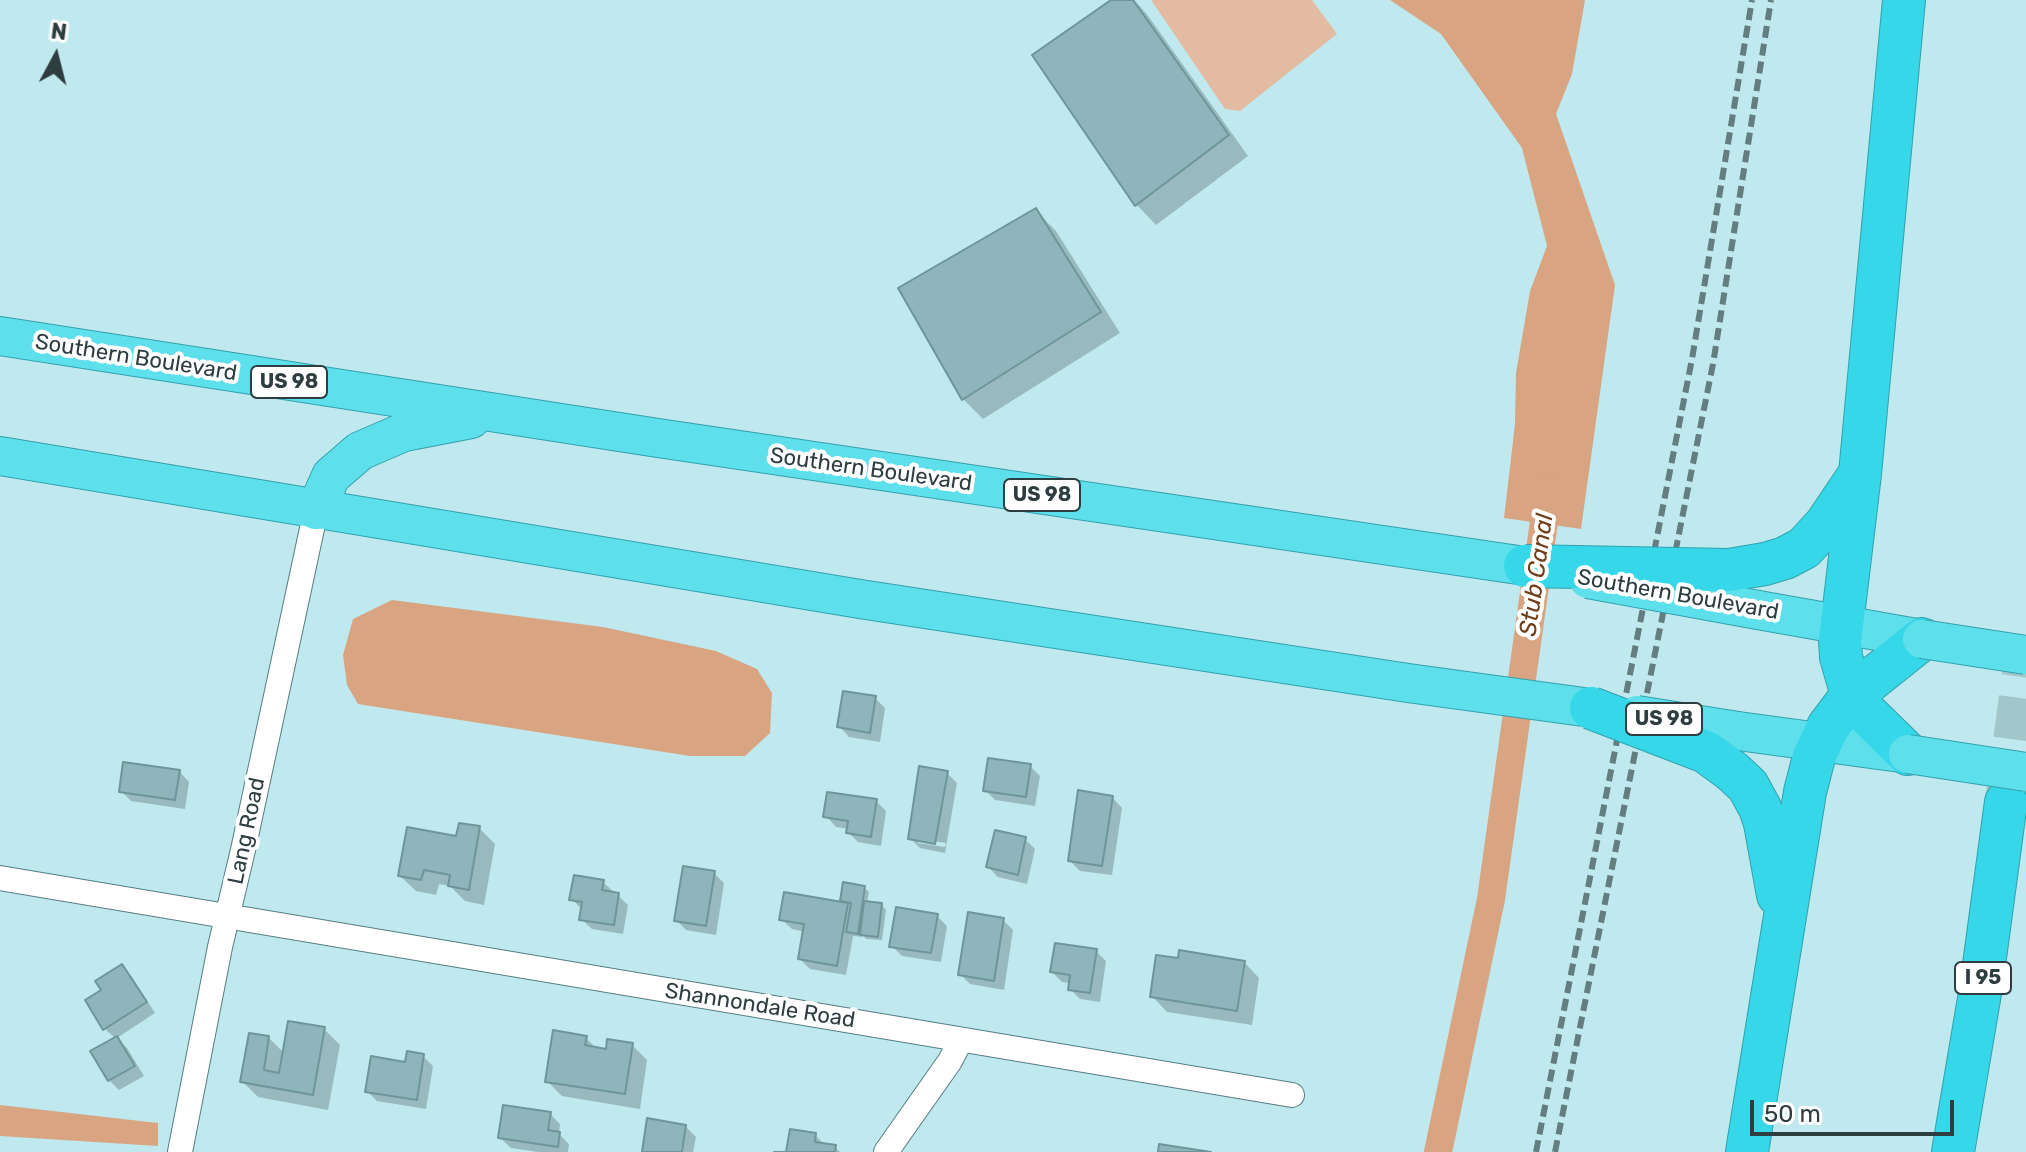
<!DOCTYPE html>
<html>
<head>
<meta charset="utf-8">
<style>
  body { margin:0 }
  #map { position:relative; width:2026px; height:1152px; overflow:hidden; background:#bfe9ee; font-family:Rubik,sans-serif }
  canvas { display:block }
  .north { position:absolute; left:16px; top:16px; width:80px; height:80px; -webkit-text-stroke:6px #fff; paint-order:stroke; rotate:7deg; font-size:22px; font-weight:700; line-height:32px; text-align:center; color:#2d3d40 }
  .north::after { content:''; display:block; margin:auto; width:28px; height:36px; background:#2d3d40; clip-path:polygon(50% 0,100% 100%,50% 72%,0 100%) }
  .scale { position:absolute; left:1750px; top:1100px; width:204px; height:36px; box-sizing:border-box; border:4px solid #2d3d40; border-top:0; padding-left:10px; font-size:24px; line-height:28px; white-space:nowrap; color:#2d3d40; -webkit-text-stroke:6px #fff; paint-order:stroke }
</style>
</head>
<body>
<div id="map">
<canvas width="2026" height="1152"></canvas>
<div class="north">N</div>
<div class="scale">50 m</div>
</div>
<script>
const context = document.querySelector('canvas').getContext('2d');
context.lineJoin = 'round';
function fill(path, color) { context.fillStyle = color; context.fill(path, 'evenodd'); }
const poly = rows => new Path2D(rows.map(r => 'M' + r).join(''));
function trace(path, color, width, dash) { context.strokeStyle = color; context.lineWidth = width; context.lineCap = dash ? 'butt' : 'round'; context.setLineDash(dash || []); context.stroke(path); }
function label(font, color, halo, rows, align = 'center') {
  context.font = font + ' Rubik,sans-serif'; context.lineWidth = 8; context.setLineDash([]); context.textBaseline = 'middle'; context.strokeStyle = halo; context.fillStyle = color; for (const [text, x, y, turn = 0] of rows) {
    context.save(); context.translate(x, y); context.rotate((+turn || 0) * Math.PI / 180); context.textAlign = isNaN(turn) ? turn : align; if (halo) context.strokeText(text, 0, 0); context.fillText(text, 0, 0); context.restore();
  }
}
fill(poly([
  [1151,0,1312,0,1337,34,1240,111,1225,109]
]), '#e2bba2');
fill(poly([
  [1390,0,1585,0,1572,74,1556,114,1615,285,1581,529,1504,518,1515,424,1516,373,1530,291,1547,246,1522,148,1441,34],
  [392,600,603,627,716,651,757,669,772,693,770,733,745,756,690,756,358,704,347,685,343,655,353,619],
  [0,1105,158,1123,158,1146,0,1136]
]), '#d9a482');
fill(poly([
  [1115,0,1134,0,1146,13,1248,156,1156,225,1136,204],
  [1036,211,1056,231,1120,333,983,419,963,399],
  [875,698,885,708,880,742,849,737,839,726],
  [1030,766,1040,776,1035,806,995,800,985,790],
  [179,771,189,782,185,809,131,801,121,791],
  [947,773,957,783,945,853,920,848,910,838],
  [918,839,946,843,945,847,918,843],
  [1112,797,1122,808,1112,875,1080,871,1070,861],
  [876,801,886,811,881,846,858,842,848,832,849,829,836,827,826,816],
  [479,828,495,844,484,905,465,901,450,886,439,884,436,895,416,891,400,876,458,839],
  [1025,839,1035,849,1027,884,998,877,988,867],
  [714,873,724,883,716,935,686,930,676,920],
  [603,882,628,905,623,934,592,929,581,919,583,911,572,899],
  [864,888,869,892,867,903,882,905,886,910,882,940,866,939,863,935,862,937,853,936,846,975,810,969,800,959,805,932,792,929,781,919,846,905,842,901],
  [937,916,947,926,941,962,902,956,892,946],
  [1003,920,1013,930,1004,990,970,984,960,974],
  [1096,951,1106,961,1100,1002,1080,999,1070,989,1071,983,1062,982,1052,972],
  [1244,962,1259,978,1252,1025,1167,1012,1152,996],
  [122,967,132,977,155,1013,117,1038,127,1048,144,1076,119,1090,109,1080,116,1039,105,1029,104,990],
  [324,1029,340,1045,328,1110,258,1097,242,1081,269,1038,285,1054],
  [586,1038,597,1049,607,1051,632,1045,647,1060,640,1109,562,1096,547,1081],
  [423,1056,433,1066,426,1109,377,1101,367,1091],
  [550,1114,560,1124,559,1134,569,1144,568,1152,538,1152,511,1148,500,1138],
  [686,1127,696,1137,693,1152,644,1152],
  [815,1135,825,1145,835,1147,840,1152,788,1152]
]), '#0003');
trace(poly([
  [1438,1152,1491,899,1549,486]
]), '#d9a482', 28);
const building = poly([
  [1111,0,1133,0,1229,135,1135,206,1032,55,1111,0],
  [1036,208,1101,312,962,400,898,288,1036,208],
  [843,691,876,696,870,733,837,727,843,691],
  [988,758,1031,764,1026,797,983,791,988,758],
  [123,762,180,770,175,800,119,792,123,762],
  [919,766,948,771,935,844,908,839,919,766],
  [1078,790,1113,796,1102,866,1068,861,1078,790],
  [827,792,877,799,871,837,846,833,848,821,823,817,827,792],
  [459,823,480,826,469,890,448,886,450,875,424,870,421,880,398,876,407,827,456,836,459,823],
  [995,830,1026,837,1018,875,986,867,995,830],
  [683,866,715,871,706,926,674,921,683,866],
  [574,875,604,880,602,890,619,893,614,925,579,920,582,902,569,900,574,875],
  [843,882,865,886,858,934,846,932,851,903,840,901,843,882],
  [784,892,848,903,837,966,798,959,804,924,779,920,784,892],
  [864,901,882,903,878,937,860,935,864,901],
  [896,907,938,914,931,953,889,947,896,907],
  [968,912,1004,918,994,981,958,975,968,912],
  [1055,943,1097,949,1090,993,1068,990,1070,975,1050,972,1055,943],
  [1179,950,1245,961,1237,1011,1150,997,1156,955,1178,958,1179,950],
  [122,964,147,1002,103,1030,85,1000,101,990,95,981,122,964],
  [288,1021,325,1027,313,1095,240,1082,249,1033,269,1036,264,1070,279,1073,288,1021],
  [553,1030,587,1036,585,1045,606,1049,607,1039,633,1043,625,1094,545,1082,553,1030],
  [117,1036,135,1066,108,1081,90,1051,117,1036],
  [407,1051,424,1054,417,1100,365,1092,371,1056,405,1062,407,1051],
  [503,1105,551,1112,548,1130,560,1132,558,1147,498,1138,503,1105],
  [647,1118,686,1125,682,1152,642,1152,647,1118],
  [790,1129,816,1133,815,1142,836,1145,835,1152,774,1152,786,1152,790,1129],
  [1159,1144,1211,1152,1158,1152,1159,1144]
]);
fill(building, '#8eb5bb');
trace(building, '#6e959a', 2);
trace(poly([
  [2006,802,2026,652]
]), '#a2c7cb', 42, [42, 21]);
const minor = poly([
  [0,878,1292,1095],
  [180,1152,220,947,243,850,316,510],
  [886,1152,950,1061,961,1040]
]);
const trunk = poly([
  [0,336,658,438,1525,566],
  [0,456,860,599,1408,683,1591,708],
  [316,510,331,476,360,451,404,432,471,419],
  [1758,610,1922,639],
  [1738,731,1908,754]
]);
const motorway = poly([
  [1904,0,1860,474,1840,641,1841,657,1852,695,1865,712,1908,754],
  [1765,564,1785,558,1804,548,1826,524,1857,478],
  [1732,771,1748,786,1760,808,1765,823,1778,895],
  [1747,1152,1805,792,1814,757,1828,727,1852,695,1922,639],
  [1953,1152,1981,987,2006,802]
]);
trace(minor, '#577d82', 26);
trace(trunk, '#33a1ad', 40);
trace(motorway, '#33a1ad', 44);
trace(minor, '#fff', 24);
trace(trunk, '#5edfec', 38);
trace(motorway, '#36d7e8', 42);
trace(poly([
  [1536,1152,1692,359,1752,0],
  [1555,1152,1713,364,1771,0]
]), '#637d80', 6, [12, 6]);
const trunkBridge = poly([
  [1588,579,1758,610],
  [1922,639,2026,655],
  [1637,715,1738,731],
  [1908,754,2026,772]
]);
const motorwayBridge = poly([
  [1525,566,1729,570,1765,564],
  [1591,708,1706,752,1732,771]
]);
trace(trunkBridge, '#33a1ad', 40, []);
trace(motorwayBridge, '#33a1ad', 44, []);
trace(trunkBridge, '#5edfec', 38);
trace(motorwayBridge, '#36d7e8', 42);
for (const [x, y, w] of [
  [289,382,76],
  [1042,495,76],
  [1664,719,76],
  [1983,978,56]
]) { const box = new Path2D(); box.roundRect(x - w / 2, y - 16, w, 32, 6); context.fillStyle = '#fff'; context.fill(box); trace(box, '#2d3d40', 2); }
label('bold 20px', '#2d3d40', null, [
  ["US 98",289,382],
  ["US 98",1042,495],
  ["US 98",1664,719],
  ["I 95",1983,978]
]);
label('22px', '#2d3d40', '#fff', [
  ["Southern Boulevard",136,358,9],
  ["Southern Boulevard",871,470,8],
  ["Southern Boulevard",1678,595,10],
  ["Lang Road",247,831,-78],
  ["Shannondale Road",760,1006,9]
]);
label('italic 24px', '#703e19', '#fff', [
  ["Stub Canal",1537,575,-82]
]);
</script>
</body>
</html>
